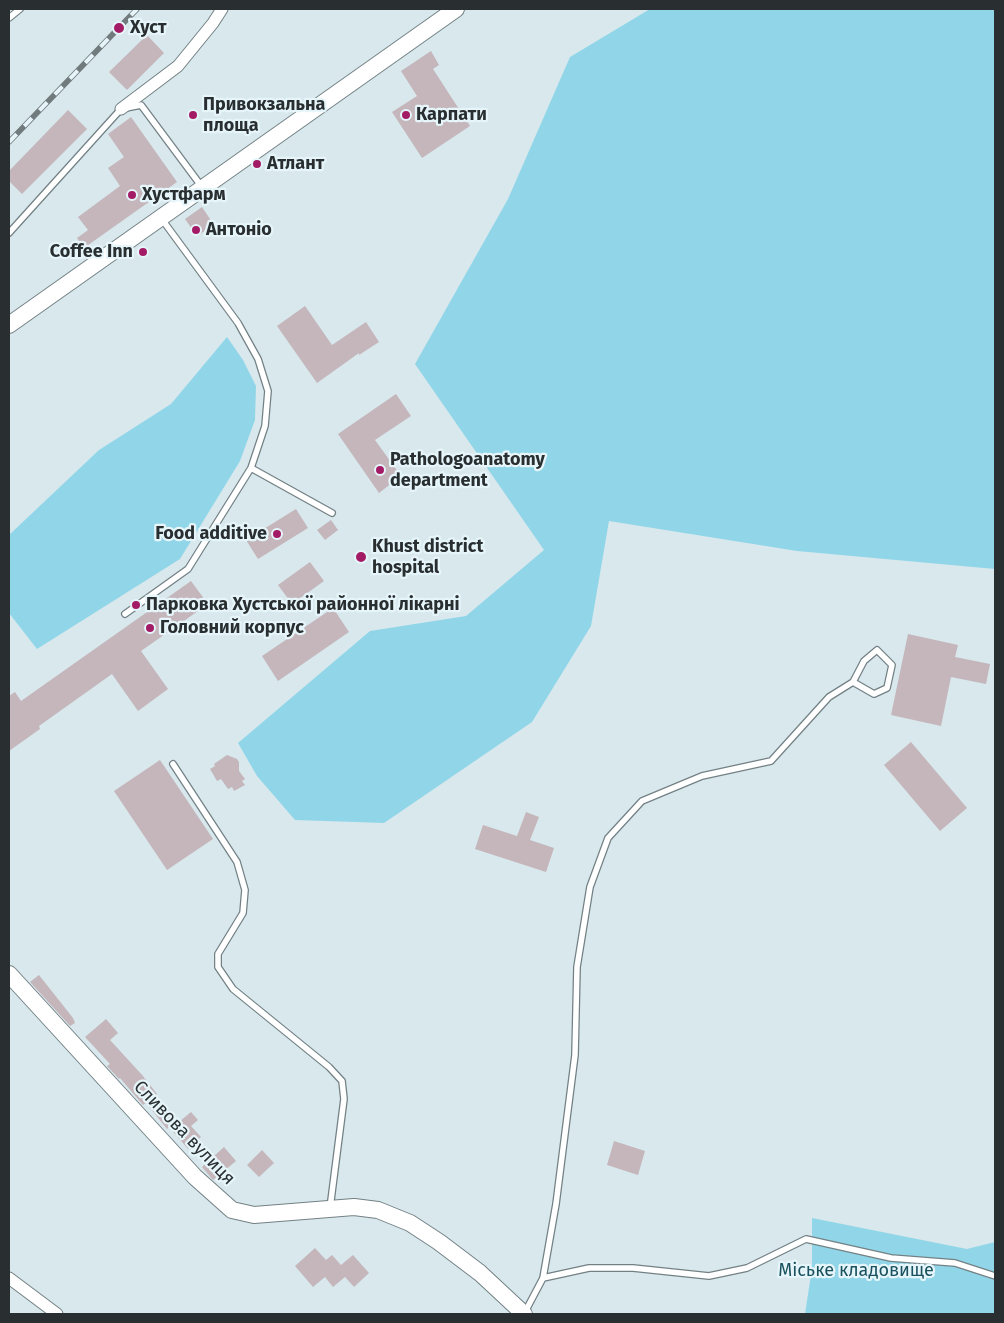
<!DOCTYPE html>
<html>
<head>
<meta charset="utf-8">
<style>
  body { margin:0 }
  #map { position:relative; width:1004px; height:1323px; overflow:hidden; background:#d8e8ed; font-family:"Fira Sans",sans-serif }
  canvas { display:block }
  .frame { position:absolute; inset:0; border:10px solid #292f31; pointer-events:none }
</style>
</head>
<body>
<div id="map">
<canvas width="1004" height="1323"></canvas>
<div class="frame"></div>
</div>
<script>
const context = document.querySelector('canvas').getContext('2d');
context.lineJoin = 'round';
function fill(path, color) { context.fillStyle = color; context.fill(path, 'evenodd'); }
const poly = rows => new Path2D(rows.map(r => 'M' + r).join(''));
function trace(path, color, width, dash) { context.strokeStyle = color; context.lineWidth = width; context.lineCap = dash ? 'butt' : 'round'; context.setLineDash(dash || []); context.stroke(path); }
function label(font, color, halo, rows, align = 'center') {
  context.font = font + ' "Fira Sans",sans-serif'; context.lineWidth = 4.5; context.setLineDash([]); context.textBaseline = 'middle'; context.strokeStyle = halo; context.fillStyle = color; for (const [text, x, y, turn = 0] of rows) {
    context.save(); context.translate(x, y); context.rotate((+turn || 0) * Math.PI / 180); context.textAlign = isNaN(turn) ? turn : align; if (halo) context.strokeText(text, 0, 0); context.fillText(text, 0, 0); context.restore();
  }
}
fill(poly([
  [650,9,995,9,995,569,797,551,609,521,591,626,532,722,384,823,295,820,257,776,238,743,370,631,466,616,544,550,415,364,508,199,570,57],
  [227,337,243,360,256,386,255,420,240,461,180,559,37,649,9,613,9,535,99,450,171,404],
  [812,1218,967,1249,995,1242,995,1314,805,1314,812,1268]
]), '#91d6e8');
fill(poly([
  [147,35,164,53,127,90,109,72],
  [431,51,439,65,433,69,470,126,422,158,392,112,417,96,401,71],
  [68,110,87,129,22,194,9,181,9,171],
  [131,117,177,182,84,248,77,238,88,230,78,217,120,186,108,168,124,157,108,134],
  [202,207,214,225,197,236,185,219],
  [305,306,332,345,366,322,379,342,359,355,359,353,317,383,277,326],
  [396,394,411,416,375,440,401,476,379,493,338,434],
  [296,509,308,528,258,559,246,540],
  [331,520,338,530,325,540,317,530],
  [310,562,324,581,292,604,278,585],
  [191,581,208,604,141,651,168,689,138,711,112,674,39,726,40,729,9,751,9,696,15,692,21,701],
  [333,608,349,632,278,681,262,656],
  [908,634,958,645,955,657,990,664,986,684,951,677,941,726,891,715],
  [911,742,967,808,940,831,884,765],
  [227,755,237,759,239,762,239,771,245,779,242,781,245,785,234,791,232,787,228,789,221,779,217,781,210,769,215,766,214,764],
  [160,760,213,839,167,870,114,791],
  [526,812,539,817,530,840,554,848,546,872,475,849,483,825,517,836],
  [39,975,73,1018,75,1023,70,1026,30,982],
  [106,1019,118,1033,110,1040,143,1076,157,1094,156,1095,179,1122,191,1112,198,1120,191,1126,201,1137,188,1149,169,1127,167,1129,146,1103,143,1105,120,1078,119,1079,107,1066,110,1064,85,1037],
  [614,1141,645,1151,638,1175,607,1165],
  [224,1147,236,1161,213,1180,202,1167],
  [262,1150,274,1163,259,1177,247,1165],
  [315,1248,326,1260,332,1255,341,1265,353,1255,369,1273,354,1287,345,1277,333,1287,325,1277,313,1287,295,1266]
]), '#c4b6bb');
const lane = poly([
  [9,18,20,9],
  [9,233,121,109,141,105,202,187],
  [251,468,332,513],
  [125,614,188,569,251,468,265,426,268,391,258,359,238,323,161,218],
  [173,764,237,862,245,890,243,913,218,954,218,967,233,989,329,1067,342,1081,344,1099,330,1208],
  [543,1278,589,1268,633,1268,709,1276,747,1268,806,1239,891,1258,955,1263,995,1276],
  [525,1312,543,1278,556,1204,575,1055,577,967,590,887,608,838,642,801,702,776,771,761,829,697,853,682,874,694,887,688,892,665,877,650,864,661,853,682]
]);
const street = poly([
  [121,109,178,66,213,23,222,9],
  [9,1278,57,1314]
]);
const secondary = poly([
  [9,325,456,9],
  [9,974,195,1177,232,1210,254,1215,354,1207,378,1210,410,1223,439,1242,480,1273,524,1314]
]);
trace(lane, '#738185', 8);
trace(street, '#738185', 13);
trace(secondary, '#738185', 18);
trace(lane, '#fff', 5.5);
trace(street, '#fff', 11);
trace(secondary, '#fff', 16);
const rail = poly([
  [9,142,137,9]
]);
trace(rail, '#717b7e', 5.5);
trace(rail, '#e6f5fa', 4, [11]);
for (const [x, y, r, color] of [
  [119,28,6,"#a31b65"],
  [193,115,5,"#a31b65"],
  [406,115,5,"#a31b65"],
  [257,164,5,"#a31b65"],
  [132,195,5,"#a31b65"],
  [196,230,5,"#a31b65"],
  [143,252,5,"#a31b65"],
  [380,470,5,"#a31b65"],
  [277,534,5,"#a31b65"],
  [361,557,6,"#a31b65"],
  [136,605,5,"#a31b65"],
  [150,628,5,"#a31b65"]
]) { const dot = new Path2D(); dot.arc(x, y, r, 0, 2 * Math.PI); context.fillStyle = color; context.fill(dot); trace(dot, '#e6f5fa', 2); }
label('bold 18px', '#292f31', '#e6f5fa', [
  ["Хуст",130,28],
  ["Привокзальна",203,105],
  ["площа",203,126],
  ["Карпати",416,115],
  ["Атлант",267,164],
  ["Хустфарм",142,195],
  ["Антоніо",206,230],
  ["Coffee Inn",133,252,"right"],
  ["Pathologoanatomy",390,460],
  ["department",390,481],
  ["Food additive",267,534,"right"],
  ["Khust district",372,547],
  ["hospital",372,568],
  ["Парковка Хустської районної лікарні",146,605],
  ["Головний корпус",160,628]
], 'left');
label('18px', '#292f31', '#e6f5fa', [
  ["Сливова вулиця",184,1133,46]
]);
label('18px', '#19515e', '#e6f5fa', [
  ["Міське кладовище",856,1271]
]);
</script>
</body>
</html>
